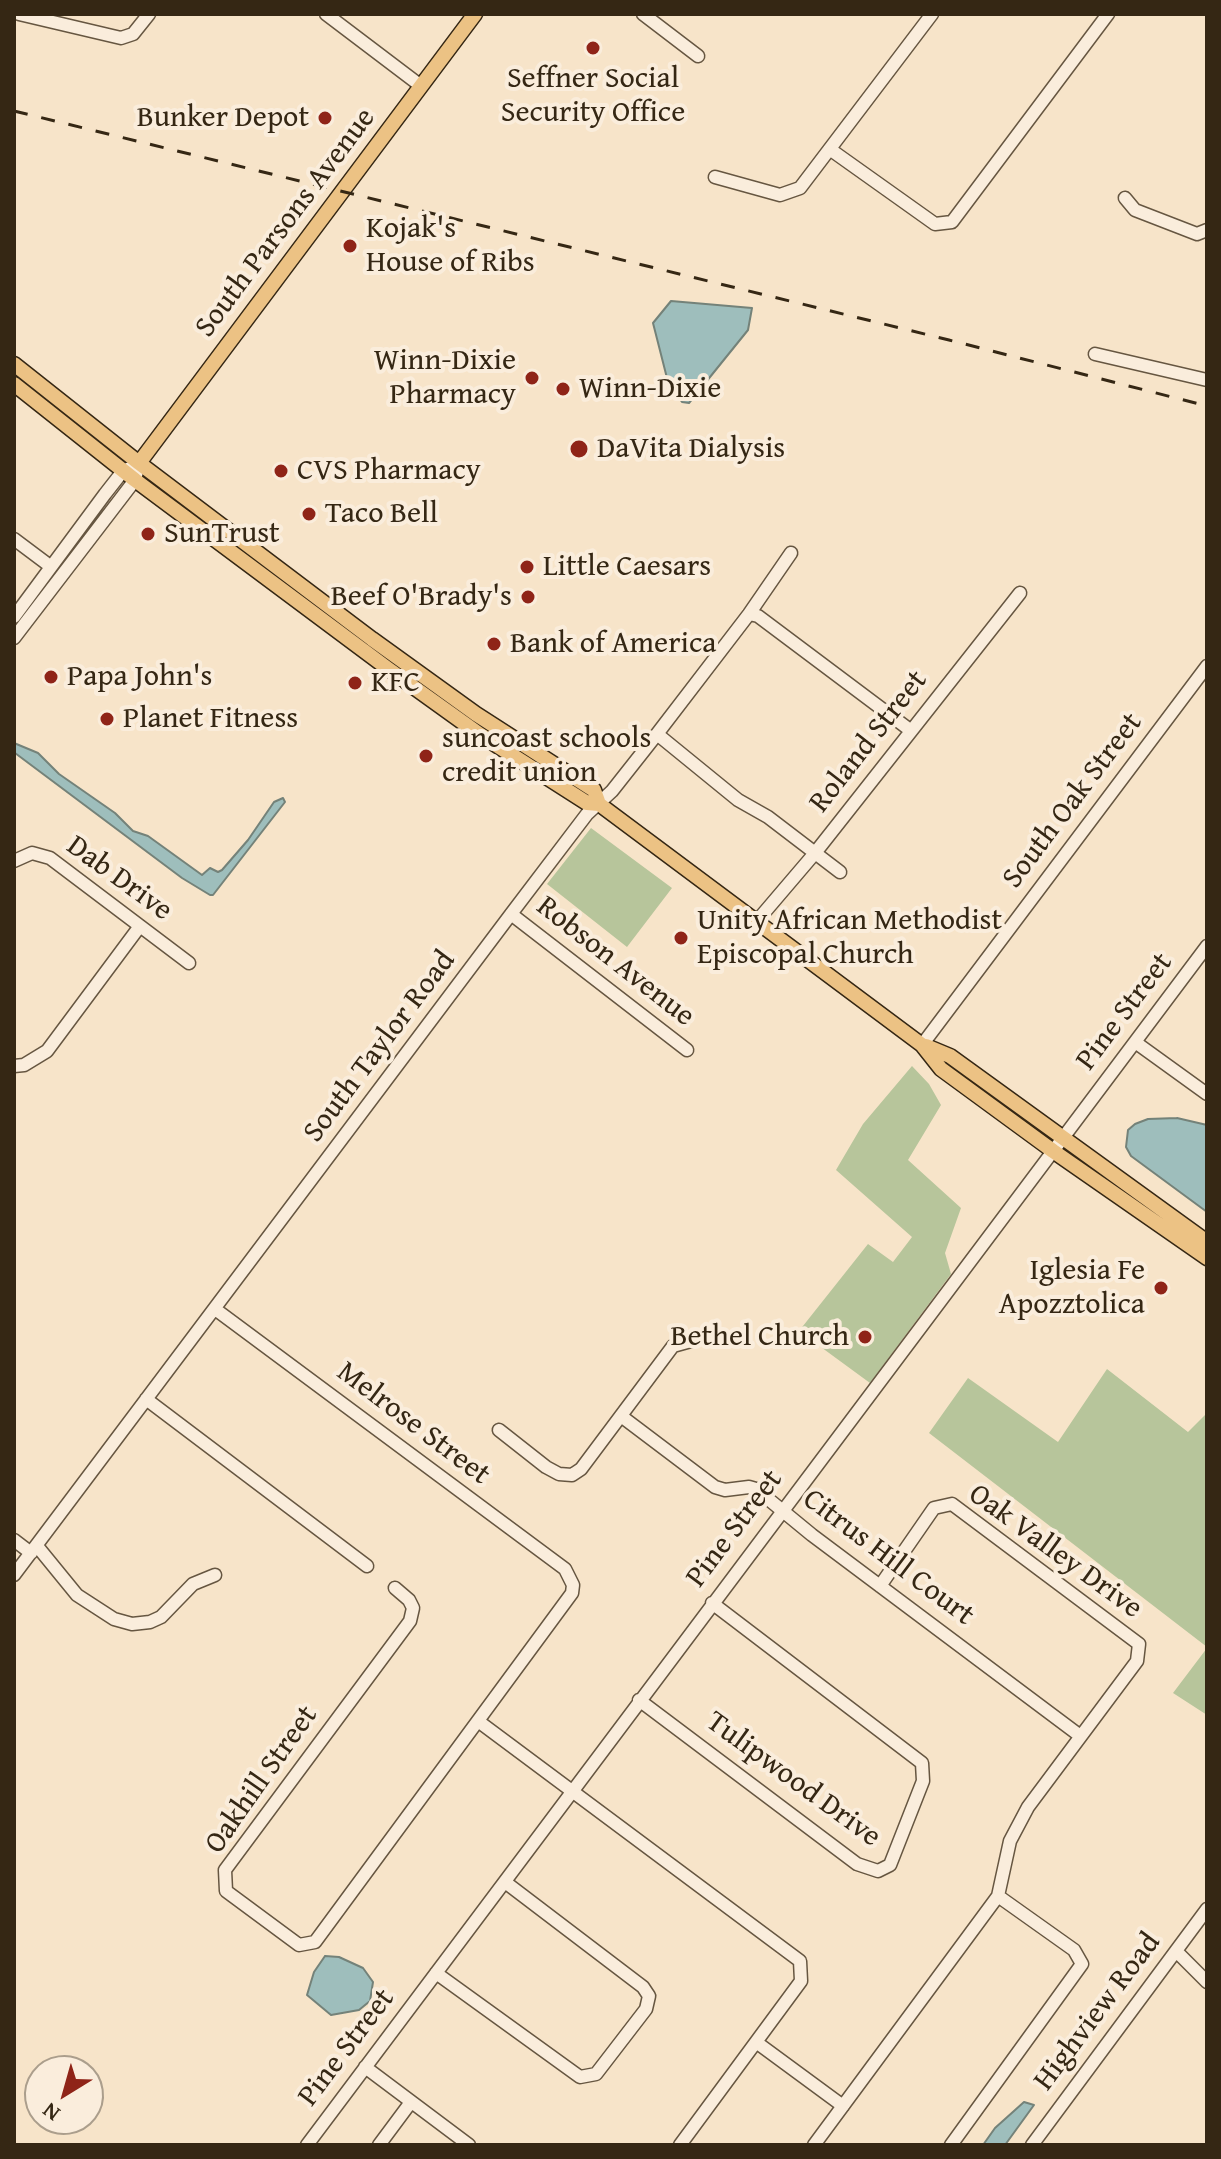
<!DOCTYPE html>
<html>
<head>
<meta charset="utf-8">
<style>
  body { margin:0 }
  #map { position:relative; width:1221px; height:2159px; overflow:hidden; background:#f7e4c9; font-family:"Gentium Book Plus",serif }
  canvas { display:block }
  .frame { position:absolute; inset:0; border:16px solid #352714; pointer-events:none }
  .north { position:absolute; left:24px; top:2055px; width:80px; height:80px; box-sizing:border-box; background:#faeddc; border:2px solid #ab9e8c; border-radius:50%; rotate:217deg; font-size:22px; font-weight:700; line-height:32px; text-align:center; color:#352714 }
  .north::after { content:''; display:block; margin:auto; width:28px; height:36px; background:#8f2418; clip-path:polygon(50% 0,100% 100%,50% 72%,0 100%) }
</style>
</head>
<body>
<div id="map">
<canvas width="1221" height="2159"></canvas>
<div class="frame"></div>
<div class="north">N</div>
</div>
<script>
const context = document.querySelector('canvas').getContext('2d');
context.lineJoin = 'round';
function fill(path, color) { context.fillStyle = color; context.fill(path, 'evenodd'); }
const poly = rows => new Path2D(rows.map(r => 'M' + r).join(''));
function trace(path, color, width, dash) { context.strokeStyle = color; context.lineWidth = width; context.lineCap = dash ? 'butt' : 'round'; context.setLineDash(dash || []); context.stroke(path); }
function label(font, color, halo, rows, align = 'center') {
  context.font = font + ' "Gentium Book Plus",serif'; context.lineWidth = 8; context.setLineDash([]); context.textBaseline = 'middle'; context.strokeStyle = halo; context.fillStyle = color; for (const [text, x, y, turn = 0] of rows) {
    context.save(); context.translate(x, y); context.rotate((+turn || 0) * Math.PI / 180); context.textAlign = isNaN(turn) ? turn : align; if (halo) context.strokeText(text, 0, 0); context.fillText(text, 0, 0); context.restore();
  }
}
fill(poly([
  [591,828,672,888,627,947,547,884],
  [912,1066,929,1084,941,1105,908,1160,961,1208,945,1253,951,1274,870,1383,799,1331,868,1244,893,1262,912,1237,836,1170,863,1124],
  [1107,1369,1188,1432,1207,1413,1207,1647,929,1433,968,1378,1058,1442],
  [1207,1648,1207,1715,1173,1693]
]), '#b7c59b');
const water = poly([
  [671,301,752,308,748,330,689,403,682,402,668,382,653,323,671,301],
  [14,743,38,753,59,774,115,813,133,831,148,836,202,875,210,868,218,872,222,870,248,840,274,802,283,798,285,802,213,895,210,895,182,878,15,753,14,743],
  [1177,1118,1207,1125,1207,1212,1131,1156,1126,1147,1128,1130,1135,1124,1148,1119,1177,1118],
  [325,1956,339,1957,363,1968,373,1982,370,2001,359,2010,331,2015,307,1995,314,1972,325,1956],
  [1024,2102,1034,2105,1005,2145,983,2145,995,2128,1024,2102]
]);
fill(water, '#9ebebc');
trace(water, '#748279', 2);
const minor = poly([
  [19,14,121,38,133,34,149,14],
  [326,14,421,86],
  [643,14,698,56],
  [831,150,935,224,952,222,1108,14],
  [715,177,780,195,800,188,932,14],
  [1125,198,1135,210,1197,234,1207,230],
  [1095,354,1207,380],
  [14,539,50,566],
  [749,614,758,616,910,730],
  [14,617,105,494,123,471,130,468],
  [14,638,135,480,139,463],
  [657,734,738,800,768,817,840,872],
  [14,861,32,853,50,858,189,963],
  [511,914,687,1050],
  [757,921,815,853,1020,593],
  [1135,1042,1207,1094],
  [922,1045,1207,666],
  [14,1066,24,1065,47,1051,140,926],
  [215,1309,565,1569,573,1585,572,1593,315,1942,299,1945,226,1891,225,1870,410,1621,413,1608,409,1600,395,1588],
  [146,1399,367,1566],
  [621,1416,715,1487,725,1490,749,1487,756,1489,812,1535,1079,1735],
  [499,1430,546,1467,559,1474,572,1475,581,1469,673,1346,691,1341],
  [14,1540,31,1553],
  [37,1546,77,1595,114,1619,132,1624,150,1622,161,1617,193,1584,215,1575],
  [14,1575,511,914,587,814,612,791,657,734,749,614,791,553],
  [639,1700,857,1864,878,1871,890,1865,923,1781,922,1763,712,1603],
  [478,1721,800,1961,801,1981,680,2145],
  [1176,1951,1207,1982],
  [436,1973,580,2077,596,2074,646,2009,649,1996,643,1987,505,1882],
  [756,2042,843,2106],
  [365,2067,469,2145],
  [307,2145,1207,946],
  [379,2145,411,2102],
  [814,2145,998,1896,1010,1841,1028,1807,1137,1661,1139,1644,952,1504,934,1508,880,1586],
  [951,2145,1082,1964,1074,1950,998,1896],
  [1032,2145,1207,1909]
]);
const major = poly([
  [14,364,139,463,372,639,476,714,594,790,599,804,922,1045,941,1069,1053,1151,1207,1258],
  [14,384,135,480,387,668,479,734,587,803,599,804],
  [139,463,475,14],
  [926,1046,950,1056,1207,1242]
]);
trace(minor, '#665641', 15);
trace(major, '#352714', 17);
trace(minor, '#faeddc', 12);
trace(major, '#ecc284', 14);
trace(poly([
  [14,111,949,340,1207,406]
]), '#352714', 3, [14, 14]);
for (const [x, y, r, color] of [
  [593,48,8,"#8f2418"],
  [325,118,8,"#8f2418"],
  [350,246,8,"#8f2418"],
  [532,378,8,"#8f2418"],
  [563,389,8,"#8f2418"],
  [579,449,10,"#8f2418"],
  [281,471,8,"#8f2418"],
  [309,514,8,"#8f2418"],
  [148,534,8,"#8f2418"],
  [527,567,8,"#8f2418"],
  [528,597,8,"#8f2418"],
  [494,644,8,"#8f2418"],
  [51,677,8,"#8f2418"],
  [355,683,8,"#8f2418"],
  [107,719,8,"#8f2418"],
  [426,756,8,"#8f2418"],
  [681,938,8,"#8f2418"],
  [1161,1288,8,"#8f2418"],
  [865,1337,8,"#8f2418"]
]) { const dot = new Path2D(); dot.arc(x, y, r, 0, 2 * Math.PI); context.fillStyle = color; context.fill(dot); trace(dot, '#faeddc', 3); }
label('30px', '#352714', '#faeddc', [
  ["Seffner Social",593,79,"center"],
  ["Security Office",593,113,"center"],
  ["Bunker Depot",309,118,"right"],
  ["Kojak's",366,229],
  ["House of Ribs",366,263],
  ["Winn-Dixie",516,361,"right"],
  ["Pharmacy",516,395,"right"],
  ["Winn-Dixie",579,389],
  ["DaVita Dialysis",597,449],
  ["CVS Pharmacy",297,471],
  ["Taco Bell",325,514],
  ["SunTrust",164,534],
  ["Little Caesars",543,567],
  ["Beef O'Brady's",512,597,"right"],
  ["Bank of America",510,644],
  ["Papa John's",67,677],
  ["KFC",371,683],
  ["Planet Fitness",123,719],
  ["suncoast schools",442,739],
  ["credit union",442,773],
  ["Unity African Methodist",697,921],
  ["Episcopal Church",697,955],
  ["Iglesia Fe",1145,1271,"right"],
  ["Apozztolica",1145,1305,"right"],
  ["Bethel Church",849,1337,"right"]
], 'left');
label('30px', '#352714', '#faeddc', [
  ["South Parsons Avenue",286,223,-53],
  ["Roland Street",869,742,-52],
  ["South Oak Street",1073,801,-53],
  ["Dab Drive",119,879,36],
  ["Robson Avenue",615,962,38],
  ["Pine Street",1125,1012,-53],
  ["South Taylor Road",380,1047,-53],
  ["Melrose Street",413,1424,37],
  ["Pine Street",735,1529,-53],
  ["Oak Valley Drive",1055,1552,36],
  ["Citrus Hill Court",888,1558,37],
  ["Oakhill Street",262,1780,-55],
  ["Tulipwood Drive",793,1780,36],
  ["Highview Road",1098,2012,-53],
  ["Pine Street",347,2048,-53]
]);
</script>
</body>
</html>
